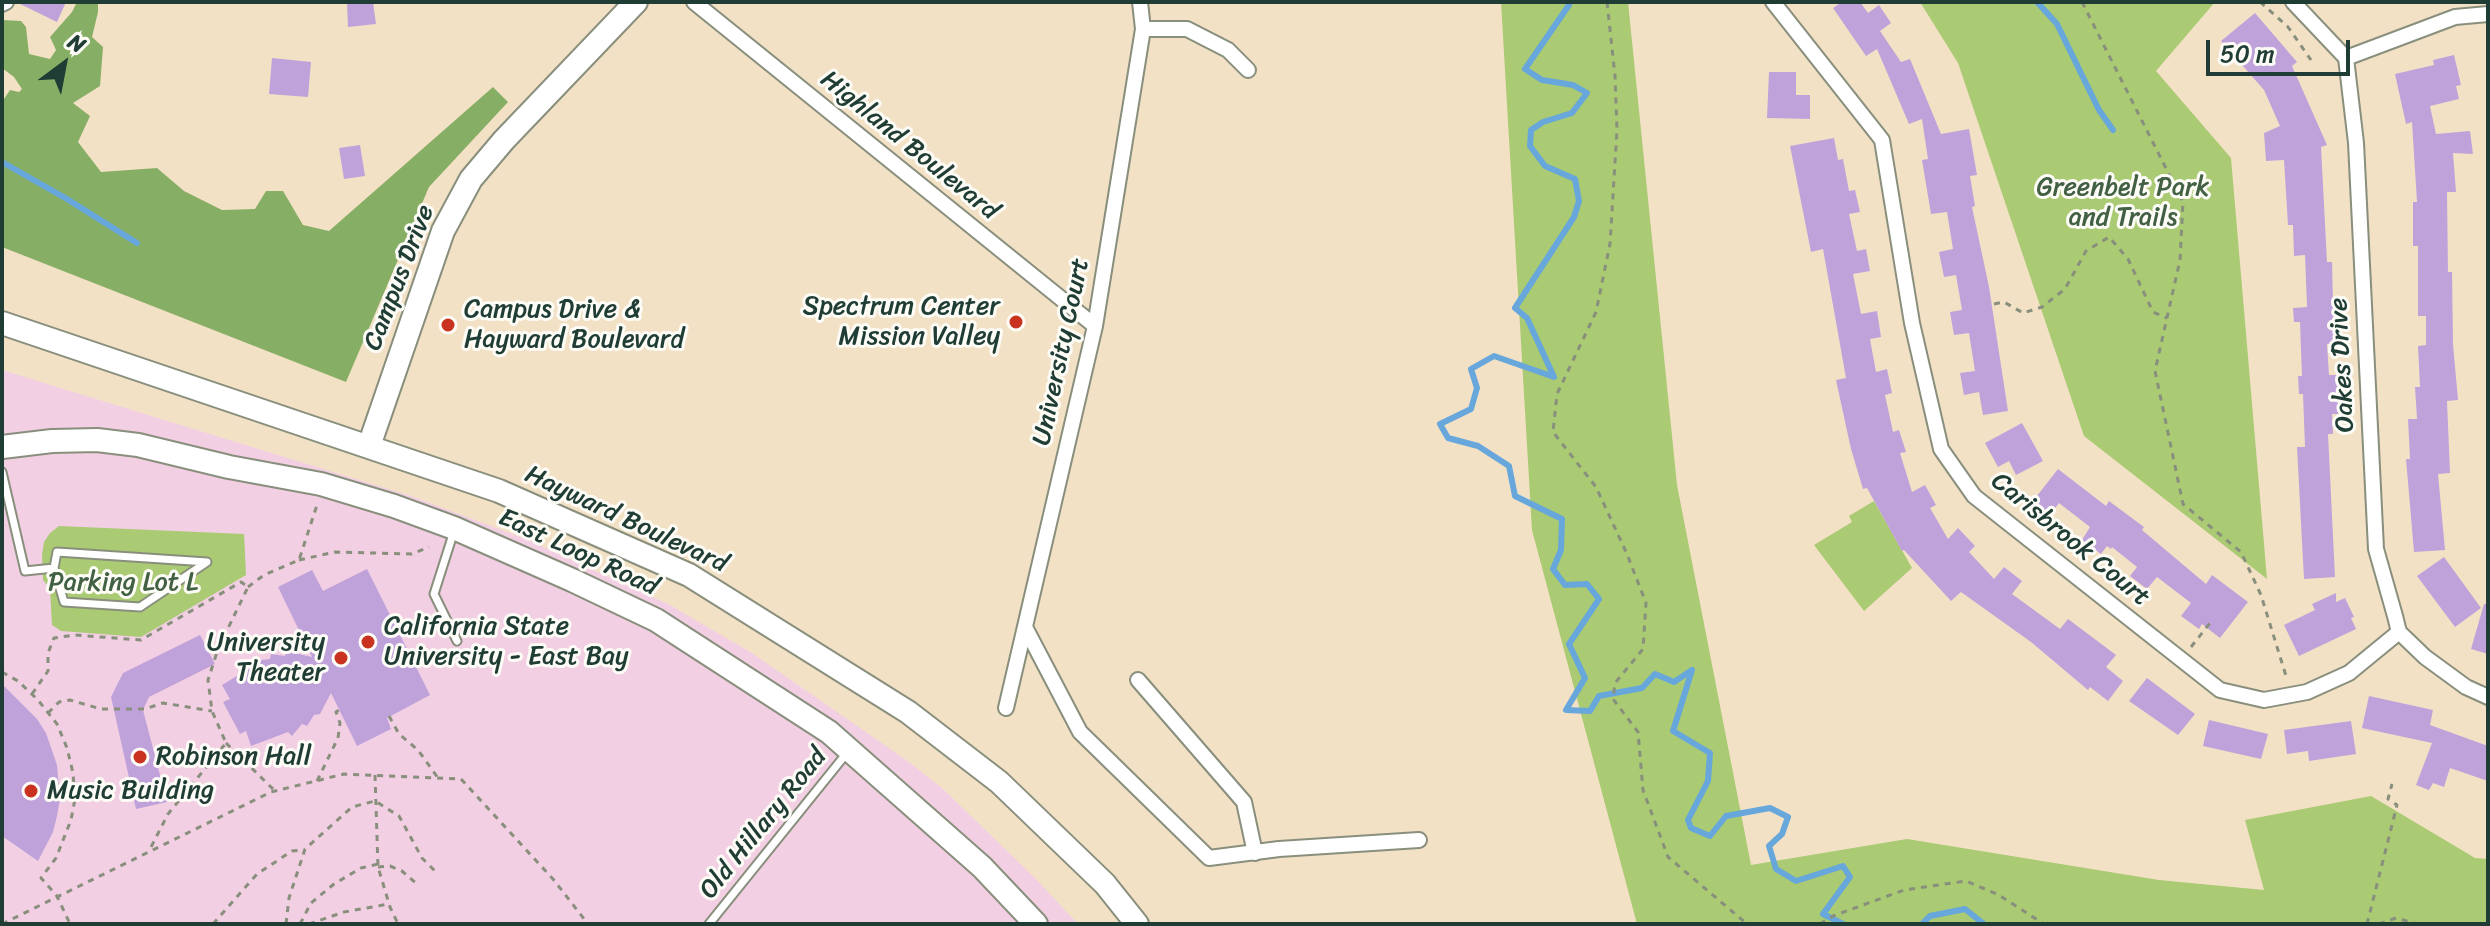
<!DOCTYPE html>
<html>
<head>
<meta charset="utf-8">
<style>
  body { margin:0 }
  #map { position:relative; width:2490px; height:926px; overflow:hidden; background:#f3e1c6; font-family:Sriracha,sans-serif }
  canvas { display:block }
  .frame { position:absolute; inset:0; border:4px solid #1f3d34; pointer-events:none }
  .north { position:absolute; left:24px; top:24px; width:80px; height:80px; -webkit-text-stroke:6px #fdfcf7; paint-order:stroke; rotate:32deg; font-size:22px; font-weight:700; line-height:32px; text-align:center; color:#1f3d34 }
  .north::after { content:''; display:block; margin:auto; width:28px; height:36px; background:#1f3d34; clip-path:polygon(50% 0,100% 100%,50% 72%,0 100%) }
  .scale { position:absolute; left:2206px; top:40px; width:144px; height:36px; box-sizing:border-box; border:4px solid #1f3d34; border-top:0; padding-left:10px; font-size:24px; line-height:28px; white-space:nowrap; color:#1f3d34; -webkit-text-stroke:6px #fdfcf7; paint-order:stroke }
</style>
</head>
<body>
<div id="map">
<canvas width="2490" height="926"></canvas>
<div class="frame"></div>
<div class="north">N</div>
<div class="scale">50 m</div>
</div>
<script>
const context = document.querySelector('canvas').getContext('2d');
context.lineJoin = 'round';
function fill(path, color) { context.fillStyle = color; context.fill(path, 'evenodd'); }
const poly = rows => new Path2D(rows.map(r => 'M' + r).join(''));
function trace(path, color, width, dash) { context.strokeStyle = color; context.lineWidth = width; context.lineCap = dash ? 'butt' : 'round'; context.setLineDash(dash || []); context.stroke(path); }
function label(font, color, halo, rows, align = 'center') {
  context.font = font + ' Sriracha,sans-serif'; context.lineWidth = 6; context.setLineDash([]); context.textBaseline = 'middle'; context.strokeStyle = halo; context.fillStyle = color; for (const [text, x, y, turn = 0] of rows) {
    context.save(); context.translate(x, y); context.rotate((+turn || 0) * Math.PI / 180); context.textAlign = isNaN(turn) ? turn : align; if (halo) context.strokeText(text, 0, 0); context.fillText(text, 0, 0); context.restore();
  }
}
fill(poly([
  [2,370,411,496,528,540,668,604,752,653,909,762,943,789,1035,878,1078,924,2,924]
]), '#f2cfe2');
fill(poly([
  [1501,2,1628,2,1677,485,1751,865,1907,839,2159,880,2264,890,2245,820,2371,796,2475,858,2488,859,2488,924,1637,924,1532,530],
  [1920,2,2215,2,2156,71,2231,158,2267,579,2084,436,1958,63],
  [1874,501,1912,568,1864,611,1814,545,1852,522,1849,516],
  [59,526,244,534,246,575,141,637,61,631,52,625,50,588,43,580,42,555,44,542,50,533]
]), '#aaca73');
fill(poly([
  [77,2,98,2,98,12,92,37,103,47,100,86,73,103,90,116,78,142,101,172,157,168,184,191,222,210,255,209,266,191,283,191,303,225,329,231,493,87,508,102,429,187,346,382,2,247,2,102,10,90,19,92,22,89,14,77,2,68,2,20,21,21,26,27,29,54,50,59,56,50,50,37,72,12]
]), '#87ae65');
trace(poly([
  [1569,2,1569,5,1525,69,1542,80,1573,85,1587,93,1572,113,1543,122,1531,130,1530,146,1545,166,1575,179,1579,201,1574,217,1515,308,1527,318,1554,377,1494,356,1471,369,1477,388,1471,409,1440,424,1448,438,1478,446,1509,466,1515,496,1562,519,1561,550,1553,569,1565,585,1587,584,1599,599,1569,644,1585,678,1566,710,1590,711,1599,696,1642,688,1655,674,1674,682,1692,670,1673,731,1710,753,1708,781,1688,820,1691,828,1710,836,1726,816,1770,808,1788,817,1782,834,1769,846,1776,869,1796,881,1843,866,1850,877,1823,914,1843,924],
  [2037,2,2057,24,2099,110,2113,130],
  [2,162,67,199,137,243],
  [1922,924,1930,916,1965,909,1984,924]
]), '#67a7db', 6);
fill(poly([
  [16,2,66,2,57,22],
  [347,2,373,2,376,24,348,27],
  [1842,2,1860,2,1868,13,1879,5,1891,23,1880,31,1901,62,1910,59,1941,134,1969,129,1977,175,1970,176,1975,206,1972,207,1989,287,2008,411,1983,415,1979,392,1964,395,1960,373,1975,371,1969,333,1954,335,1950,312,1962,310,1956,275,1944,277,1939,252,1953,249,1947,212,1931,214,1922,160,1928,159,1922,119,1909,124,1877,49,1866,56,1833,8],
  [2255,13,2297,62,2292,66,2327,145,2321,147,2327,262,2332,262,2334,344,2327,344,2329,375,2338,375,2340,414,2332,414,2333,434,2328,434,2335,577,2304,579,2297,447,2305,447,2303,394,2299,394,2298,376,2302,376,2300,322,2294,322,2293,308,2307,307,2305,255,2294,256,2293,225,2288,225,2284,160,2266,161,2264,133,2280,126,2264,90,2221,41],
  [2454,55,2461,85,2456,86,2459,99,2430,106,2436,134,2470,131,2473,154,2453,153,2456,192,2447,192,2448,272,2452,272,2453,344,2458,400,2447,401,2450,473,2438,474,2445,550,2414,552,2406,459,2410,459,2408,419,2417,419,2415,387,2420,387,2418,346,2426,345,2426,316,2418,316,2418,246,2413,246,2413,202,2417,202,2412,122,2406,124,2395,74,2434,65,2433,60],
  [272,58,311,62,308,97,269,94],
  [1769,72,1796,72,1796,95,1810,95,1810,119,1767,118],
  [1834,138,1838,160,1843,159,1849,191,1855,190,1860,212,1849,214,1857,251,1866,249,1870,271,1853,274,1861,314,1877,311,1881,337,1870,339,1876,372,1887,369,1892,393,1885,395,1893,432,1899,430,1906,452,1900,453,1912,492,1925,485,1936,505,1930,508,1948,539,1958,528,1975,546,1969,552,1994,579,2004,567,2022,581,2012,594,2060,629,2068,619,2116,655,2106,667,2123,681,2108,701,2090,687,2088,690,2031,642,1961,592,1951,601,1904,550,1902,551,1867,488,1863,489,1851,449,1836,380,1846,378,1823,249,1811,252,1790,146],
  [360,145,365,176,344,179,339,148],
  [2022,423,2043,461,2016,475,2009,461,1998,467,1985,443],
  [2058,469,2106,506,2109,501,2144,527,2142,530,2206,584,2212,575,2248,602,2220,638,2202,624,2199,629,2181,616,2191,603,2157,577,2147,589,2130,576,2137,567,2112,547,2111,549,2107,546,2101,554,2082,540,2090,527,2059,503,2050,515,2033,501],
  [2444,557,2481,608,2455,627,2417,576],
  [367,569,430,695,387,718,391,729,357,746,331,693,320,714,314,715,307,726,302,724,292,736,288,732,251,746,246,731,240,734,223,702,230,699,222,685,255,665,254,661,270,659,271,654,285,656,286,651,312,657,278,587,312,570,323,591],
  [2336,593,2336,602,2345,598,2354,617,2351,618,2356,629,2299,656,2284,625,2315,610,2312,604],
  [2484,604,2488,604,2488,654,2471,649],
  [200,635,215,664,149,697,143,710,167,802,136,809,111,697,123,673],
  [2147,678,2195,714,2178,735,2129,701],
  [2,684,37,719,46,733,57,765,60,799,57,816,53,832,38,861,2,836],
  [2369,696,2433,710,2430,725,2488,746,2488,781,2450,768,2444,787,2433,783,2429,790,2416,785,2432,743,2362,728],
  [2209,720,2268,734,2261,759,2203,746],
  [2351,721,2356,754,2309,761,2308,751,2287,754,2284,730]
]), '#c0a2db');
const lane = poly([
  [2,472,25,571,54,568],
  [454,531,434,594,457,641],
  [57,552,207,562,140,607,64,602,54,568,57,552],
  [709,924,846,754]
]);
const street = poly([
  [694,2,1095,326],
  [1773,2,1882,140,1912,323,1941,449,1974,496,2220,690,2264,700,2307,692,2349,673,2399,632],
  [2293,2,2346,58,2356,143,2376,549,2395,616,2399,632,2425,657,2466,687,2488,697],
  [2,4,6,2],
  [1143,29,1187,29,1228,50,1248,70],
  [2346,58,2455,17,2488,14],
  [1026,629,1080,732,1209,858,1279,849,1419,840],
  [1138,680,1244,802,1255,853],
  [1006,708,1095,326,1143,29,1140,2]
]);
const secondary = poly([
  [2,323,499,491,689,575,908,712,999,782,1105,884,1137,924],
  [369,446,443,231,471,179,504,140,636,2],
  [2,447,52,441,97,440,138,445,229,467,321,484,394,506,454,528,572,580,656,620,829,732,982,867,1036,924]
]);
trace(lane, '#898f7d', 11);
trace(street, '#898f7d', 18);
trace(secondary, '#898f7d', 26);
trace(poly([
  [1607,2,1615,76,1617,130,1610,244,1596,312,1557,394,1553,432,1596,487,1627,554,1646,603,1643,649,1615,683,1613,699,1638,732,1643,790,1668,857,1747,924],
  [2082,2,2183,202,2180,260,2155,371,2183,504,2241,552,2261,595,2286,676],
  [2260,2,2288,27,2311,60],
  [1994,304,2004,302,2023,313,2042,307,2065,289,2086,251,2109,237,2128,259,2153,312,2167,318],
  [299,560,335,552,412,554,429,547],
  [248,587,264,575,299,560,317,505],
  [2191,647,2210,623],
  [2,672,18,681,38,700,57,724,67,748,73,773,75,799,71,820,56,858,41,878,57,896,70,924],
  [32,694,48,671,48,653,54,638,74,635,141,640,241,582,248,587,218,649,208,680,212,711,226,743,168,814,150,849],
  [48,713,59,702,70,700,101,709,145,709,163,703,212,711],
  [389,716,399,734,418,750,438,778],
  [226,743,275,791],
  [375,775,378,867,390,907,398,924],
  [317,781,338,738,340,723,336,712,339,710],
  [378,867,390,866,402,871,418,885],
  [2,924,271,792,344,774,461,779,553,879,588,924],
  [213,924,257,874,292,851,303,850],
  [286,924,289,898,305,849,352,807,375,801,399,816,422,858,435,871],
  [300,924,311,903,334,884,361,868,378,864],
  [309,924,344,912,389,904],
  [1820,924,1833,916,1904,890,1966,881,1999,895,2044,924],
  [2367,924,2397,805,2388,799,2392,784],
  [2379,924,2396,918,2417,924]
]), '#898f7d', 3, [6, 6]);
trace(lane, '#fff', 7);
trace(street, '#fff', 14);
trace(secondary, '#fff', 22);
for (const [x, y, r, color] of [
  [1016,322,8,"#c8321e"],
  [448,325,8,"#c8321e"],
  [368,642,8,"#c8321e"],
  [341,658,8,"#c8321e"],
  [140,757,8,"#c8321e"],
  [31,791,8,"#c8321e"]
]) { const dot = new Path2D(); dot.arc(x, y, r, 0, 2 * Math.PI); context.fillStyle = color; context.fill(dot); trace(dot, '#fdfcf7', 3); }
label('26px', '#1f3d34', '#fdfcf7', [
  ["Highland Boulevard",909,146,39],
  ["Campus Drive",400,278,-69],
  ["University Court",1062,352,-78],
  ["Oakes Drive",2343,365,-93],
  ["Hayward Boulevard",626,520,25],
  ["Carisbrook Court",2070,540,39],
  ["East Loop Road",578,553,25],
  ["Old Hillary Road",764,824,-51]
]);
label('26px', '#426044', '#fdfcf7', [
  ["Greenbelt Park",2123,188],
  ["and Trails",2123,218],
  ["Parking Lot L",123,583]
]);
label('26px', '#1f3d34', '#fdfcf7', [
  ["Spectrum Center",1000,307,"right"],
  ["Mission Valley",1000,337,"right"],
  ["Campus Drive &",464,310],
  ["Hayward Boulevard",464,340],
  ["California State",384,627],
  ["University - East Bay",384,657],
  ["University",325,643,"right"],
  ["Theater",325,673,"right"],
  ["Robinson Hall",156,757],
  ["Music Building",47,791]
], 'left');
</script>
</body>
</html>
